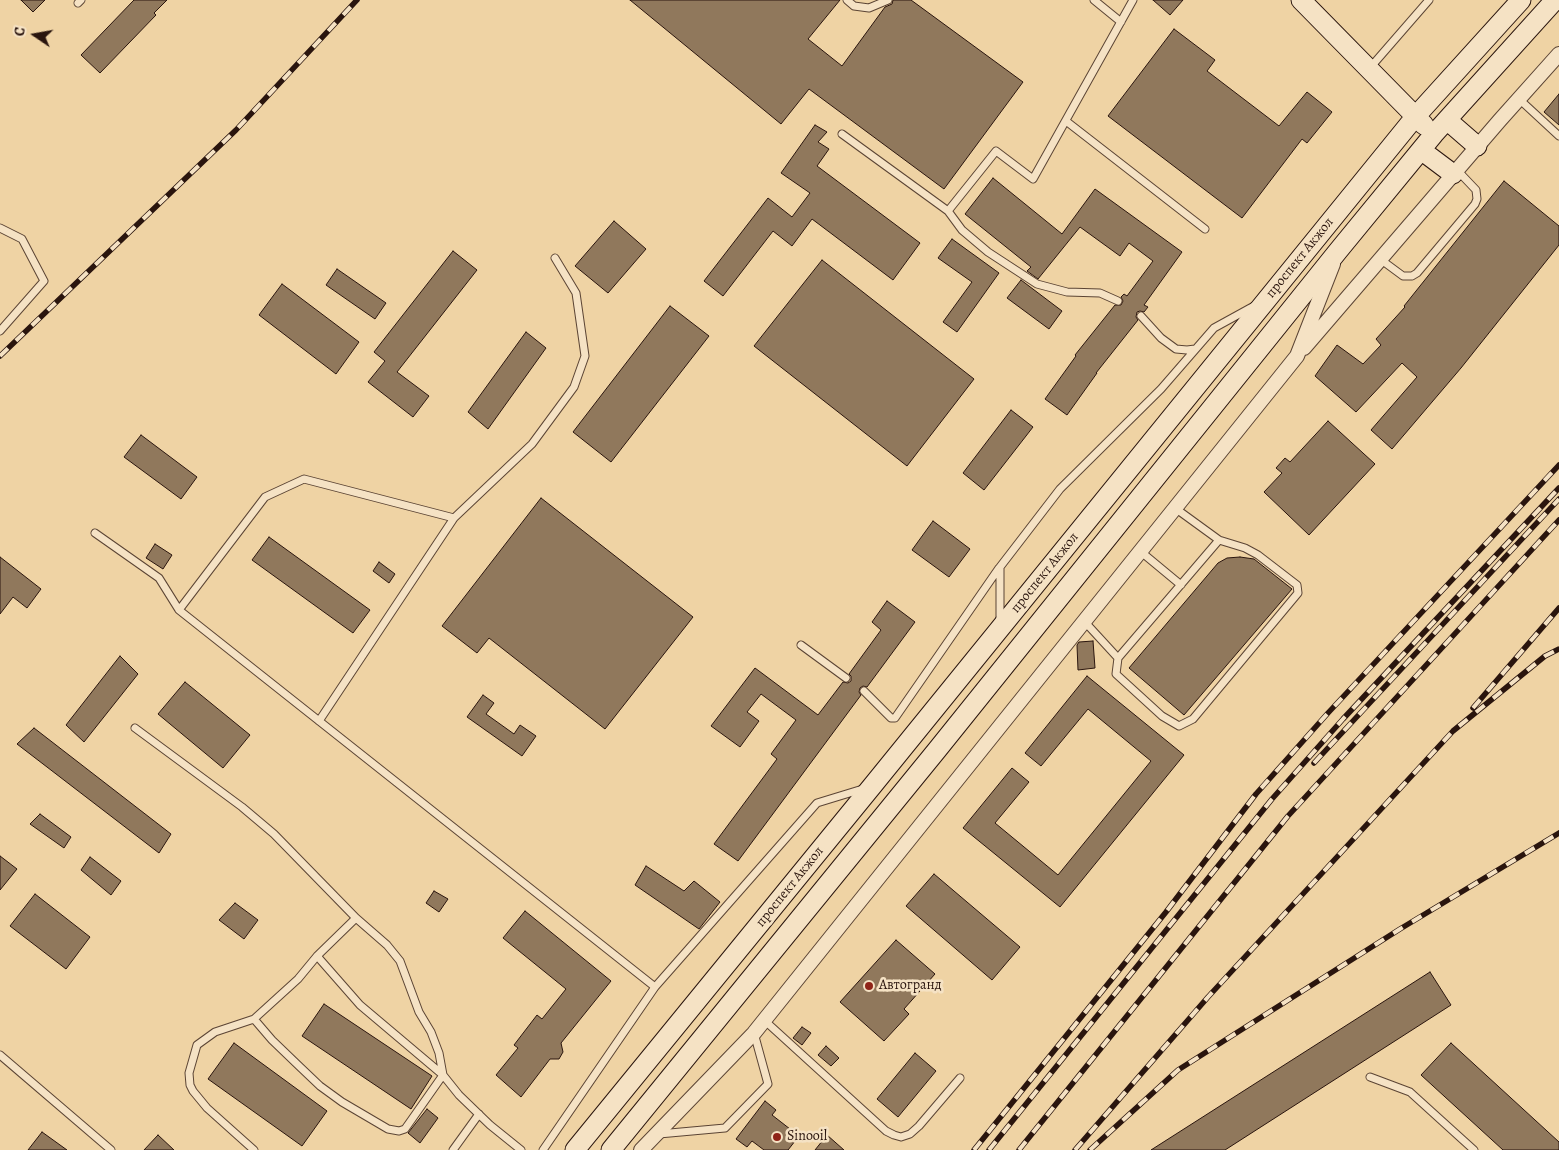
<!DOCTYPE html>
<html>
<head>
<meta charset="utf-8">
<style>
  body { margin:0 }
  #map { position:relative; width:1559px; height:1150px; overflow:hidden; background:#efd3a4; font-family:Alegreya,serif }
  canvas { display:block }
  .north { position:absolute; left:10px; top:10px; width:50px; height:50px; -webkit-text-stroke:4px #f5e2c4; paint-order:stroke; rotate:282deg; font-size:14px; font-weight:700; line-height:20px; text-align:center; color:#2a150e }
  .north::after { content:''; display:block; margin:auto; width:18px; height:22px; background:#2a150e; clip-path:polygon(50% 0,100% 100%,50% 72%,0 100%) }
</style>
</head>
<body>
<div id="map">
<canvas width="1559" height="1150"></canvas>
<div class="north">С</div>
</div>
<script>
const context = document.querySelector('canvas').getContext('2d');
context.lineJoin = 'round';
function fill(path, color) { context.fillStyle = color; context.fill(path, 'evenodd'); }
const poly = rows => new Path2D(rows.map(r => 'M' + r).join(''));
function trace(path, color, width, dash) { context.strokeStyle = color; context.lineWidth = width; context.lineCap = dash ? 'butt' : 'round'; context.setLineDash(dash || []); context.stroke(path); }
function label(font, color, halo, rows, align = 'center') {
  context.font = font + ' Alegreya,serif'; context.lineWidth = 5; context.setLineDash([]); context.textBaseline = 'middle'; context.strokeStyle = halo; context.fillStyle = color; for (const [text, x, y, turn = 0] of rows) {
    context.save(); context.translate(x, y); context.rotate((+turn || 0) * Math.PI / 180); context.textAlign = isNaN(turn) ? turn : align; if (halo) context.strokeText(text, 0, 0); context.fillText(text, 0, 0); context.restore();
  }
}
const building = poly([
  [21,0,45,0,33,12,21,0],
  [134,0,167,0,154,13,156,15,100,73,81,55,134,0],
  [630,0,840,0,808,39,842,66,885,7,892,4,893,0,911,0,1023,82,944,189,809,89,781,124,630,0],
  [1153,0,1183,0,1170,15,1153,0],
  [1174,29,1215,60,1207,71,1279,126,1307,92,1332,112,1307,143,1302,139,1242,218,1108,116,1174,29],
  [1559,94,1559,125,1544,112,1559,94],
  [815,125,827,132,818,142,829,149,817,166,920,243,893,280,812,219,792,246,773,231,723,296,704,281,768,198,792,217,810,193,781,173,815,125],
  [993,178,1062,234,1095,189,1182,252,1144,305,1148,307,1144,312,1140,311,1137,312,1136,317,1138,320,1096,373,1097,373,1067,415,1045,399,1076,356,1075,355,1115,305,1121,305,1123,301,1121,297,1124,294,1127,296,1153,261,1129,243,1120,256,1080,227,1038,279,1027,271,1031,267,965,214,993,178],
  [1504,181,1559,226,1559,245,1461,368,1392,449,1371,430,1417,377,1402,363,1356,412,1315,376,1337,345,1363,364,1381,345,1376,339,1405,307,1404,306,1504,181],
  [614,221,646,249,608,293,575,266,614,221],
  [952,239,999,273,957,332,943,322,972,282,938,258,952,239],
  [453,251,477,270,397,372,429,396,413,417,368,382,385,361,374,352,453,251],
  [822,260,974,379,907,466,754,346,822,260],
  [337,269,386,303,375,319,326,285,337,269],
  [1021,280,1062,311,1049,329,1007,298,1021,280],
  [282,284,359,342,336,374,259,315,282,284],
  [670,306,709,336,611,462,573,432,670,306],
  [526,332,546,348,488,429,468,412,526,332],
  [1011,410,1033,427,984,490,963,473,1011,410],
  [1328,421,1375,464,1309,535,1264,492,1282,473,1276,468,1285,458,1290,462,1328,421],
  [141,435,197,477,181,499,124,457,141,435],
  [541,498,693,617,605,729,489,638,477,653,442,626,541,498],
  [933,521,970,549,949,577,912,550,933,521],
  [269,537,370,610,353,633,252,560,269,537],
  [155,544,172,555,163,569,146,558,155,544],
  [0,557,41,589,27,608,13,597,0,614,0,557],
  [1240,557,1254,559,1292,589,1184,715,1129,668,1218,563,1227,558,1240,557],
  [379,562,395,574,389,583,373,571,379,562],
  [887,601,915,622,867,687,863,686,860,688,859,692,861,695,738,861,714,844,777,759,771,754,796,720,761,694,747,712,759,721,740,747,711,726,755,668,818,715,843,682,848,683,851,681,851,676,849,674,881,630,872,622,887,601],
  [1093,641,1095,668,1078,670,1077,645,1079,642,1093,641],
  [120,656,138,674,84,742,66,725,120,656],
  [1087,676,1184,755,1060,907,963,828,1012,768,1029,782,995,823,1058,875,1151,761,1088,709,1041,766,1025,753,1087,676],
  [185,682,250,735,223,768,158,714,185,682],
  [483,695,494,703,486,714,514,734,520,725,536,736,522,756,467,717,483,695],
  [34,728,171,834,159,853,17,744,34,728],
  [40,814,71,837,64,848,30,824,40,814],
  [0,856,17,869,0,890,0,856],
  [90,857,121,881,111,895,81,870,90,857],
  [646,866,684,891,694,881,720,902,699,929,635,885,646,866],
  [934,874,1020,947,992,980,906,906,934,874],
  [434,891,448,899,439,912,426,903,434,891],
  [35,894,90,937,66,969,10,926,35,894],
  [235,903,258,920,244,939,219,920,235,903],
  [525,911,611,981,561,1043,563,1052,559,1059,550,1059,521,1097,496,1075,518,1048,514,1045,537,1015,542,1019,566,989,503,938,525,911],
  [896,940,935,974,904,1009,909,1014,884,1041,840,1002,896,940],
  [1430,972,1451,1005,1225,1150,1151,1150,1430,972],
  [324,1004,432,1076,411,1109,302,1036,324,1004],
  [802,1027,811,1033,802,1045,793,1038,802,1027],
  [234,1043,327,1111,302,1146,208,1079,234,1043],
  [1451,1043,1559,1142,1559,1150,1503,1150,1421,1075,1451,1043],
  [826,1046,839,1058,831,1066,818,1055,826,1046],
  [915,1053,936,1071,898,1117,877,1099,915,1053],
  [765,1101,776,1110,772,1115,799,1136,788,1150,764,1150,752,1141,747,1147,736,1139,765,1101],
  [427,1109,438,1118,420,1143,408,1133,427,1109],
  [42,1132,67,1150,28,1150,42,1132],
  [158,1135,174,1150,144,1150,158,1135],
  [827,1135,844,1150,815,1150,827,1135]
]);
fill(building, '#90785c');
trace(building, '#2a150e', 1);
const lane = poly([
  [847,0,854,6,869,8,888,0],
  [1094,0,1121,22],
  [78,3,81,0],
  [1369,69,1429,0],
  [1519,99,1559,136],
  [1066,121,1205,229],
  [842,134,948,211,996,151,1033,179,1133,0],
  [948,211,962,230,988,252,1037,284,1067,292,1100,293,1118,301],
  [0,228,22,239,44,281,0,331],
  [1380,259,1403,276,1412,276,1417,273,1475,204,1477,199,1476,190,1457,170],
  [1141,316,1161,338,1176,349,1187,350,1195,349],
  [95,533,159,578,179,610,655,987],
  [1140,551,1181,585],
  [179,610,265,497,304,479,454,518],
  [1084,621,1118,658,1116,674,1162,716,1179,726,1193,719,1298,593,1297,585,1258,555,1245,548,1219,540,1175,508],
  [1000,622,1000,567,1060,489,1161,389,1214,328,1254,306],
  [801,645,846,678],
  [1118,658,1219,540],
  [864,691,891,718,895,718,999,568],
  [319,721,454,518,532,444,574,387,585,356,576,293,555,258],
  [135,728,242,807,274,834,356,918,387,945,400,961,419,1012,431,1032,439,1053,443,1075,459,1095,490,1125,521,1150],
  [254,1019,272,1040,299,1066,320,1086,342,1102,388,1129,399,1131,405,1129,443,1075,360,1005,317,956],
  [764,1020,886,1131,894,1135,901,1137,910,1134,919,1126,960,1078],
  [0,1055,111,1150],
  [1370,1077,1410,1092,1474,1150],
  [659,1134,725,1128,768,1084,754,1033],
  [254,1150,207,1108,193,1091,190,1085,189,1073,197,1045,215,1032,254,1019,298,979,317,956,356,918],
  [453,1150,479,1114],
  [543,1150,655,987,817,803,866,788]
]);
const street = poly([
  [1304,348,1500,120,1559,54],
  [641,1150,754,1033,1297,356,1333,264]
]);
const secondary = poly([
  [1301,0,1424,125],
  [1447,120,1477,146],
  [1421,150,1453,174],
  [575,1150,873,785,1415,117,1521,0],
  [611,1150,937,750,1338,251,1434,134,1555,0]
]);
trace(lane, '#5b4434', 9);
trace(street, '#5b4434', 16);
trace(secondary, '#2a150e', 21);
trace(lane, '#f5e2c4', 7);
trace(street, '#f5e2c4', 14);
trace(secondary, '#f5e2c4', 19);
const rail = poly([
  [0,356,236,130,357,0],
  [1473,708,1559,608],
  [1314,763,1559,499],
  [974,1150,1166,912,1256,794,1328,713,1559,465],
  [989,1150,1272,799,1343,719,1559,488],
  [1019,1150,1288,816,1559,520],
  [1075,1150,1208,997,1453,731,1545,656,1559,649],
  [1090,1150,1178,1070,1400,929,1559,833]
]);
trace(rail, '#2a150e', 5.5);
trace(rail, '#f5e2c4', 4, [11]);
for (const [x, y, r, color] of [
  [869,986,5,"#8f2418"],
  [777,1137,5,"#8f2418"]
]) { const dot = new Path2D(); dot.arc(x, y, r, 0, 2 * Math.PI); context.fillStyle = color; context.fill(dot); trace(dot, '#f5e2c4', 2); }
label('14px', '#2a150e', '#f5e2c4', [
  ["проспект Акжол",1300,258,-51],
  ["проспект Акжол",1045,573,-51],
  ["проспект Акжол",790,887,-51]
]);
label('14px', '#2a150e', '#f5e2c4', [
  ["Автогранд",879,986],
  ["Sinooil",787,1137]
], 'left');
</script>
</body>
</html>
